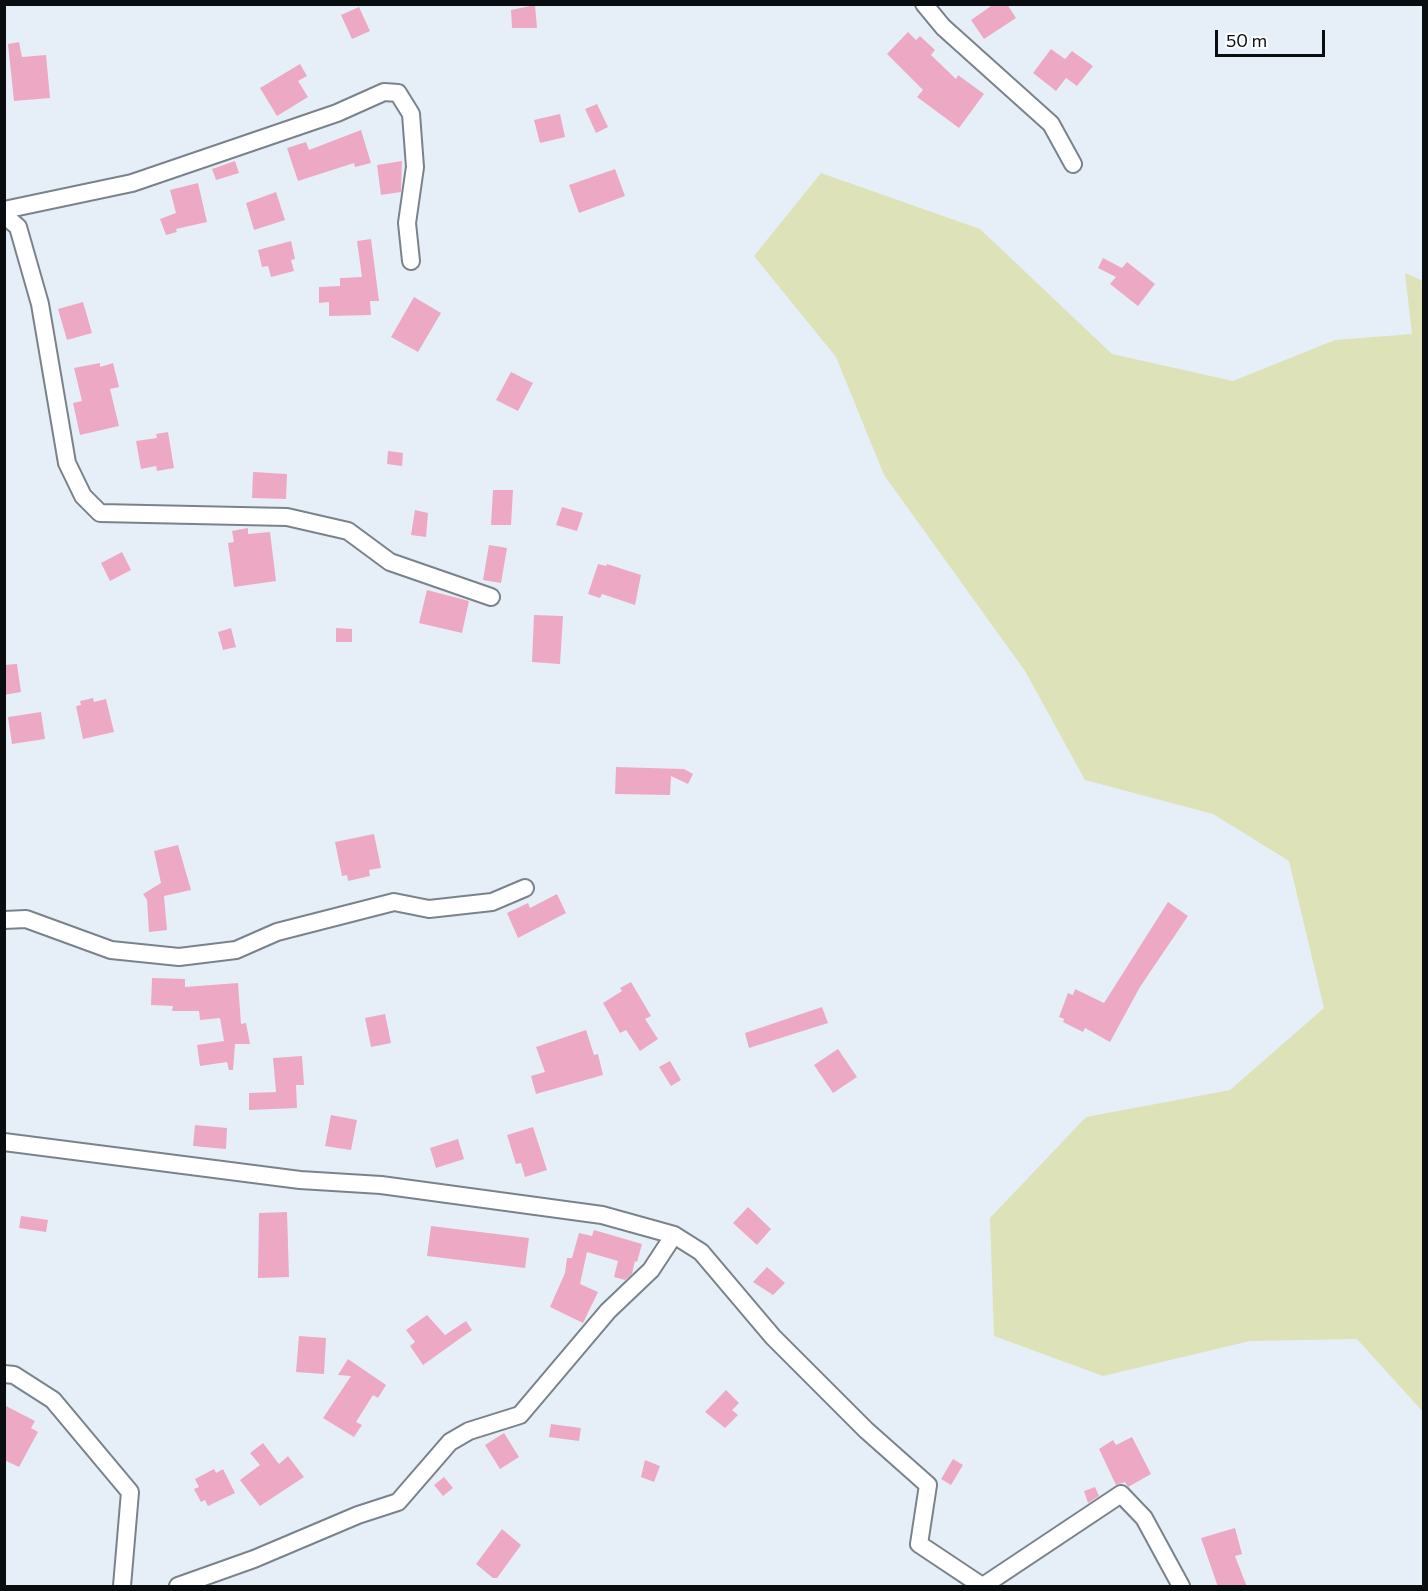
<!DOCTYPE html>
<html>
<head>
<meta charset="utf-8">
<style>
  body { margin:0 }
  #map { position:relative; width:1428px; height:1591px; overflow:hidden; background:#e6eff8; font-family:Commissioner,sans-serif }
  canvas { display:block }
  .frame { position:absolute; inset:0; border:6px solid #0a0d10; pointer-events:none }
  .scale { position:absolute; left:1215px; top:30px; width:110px; height:27px; box-sizing:border-box; border:3px solid #0a0d10; border-top:0; padding-left:8px; font-size:18px; line-height:21px; white-space:nowrap; color:#0a0d10; -webkit-text-stroke:4px #fafcfd; paint-order:stroke }
</style>
</head>
<body>
<div id="map">
<canvas width="1428" height="1591"></canvas>
<div class="frame"></div>
<div class="scale">50 m</div>
</div>
<script>
const context = document.querySelector('canvas').getContext('2d');
context.lineJoin = 'round';
function fill(path, color) { context.fillStyle = color; context.fill(path, 'evenodd'); }
const poly = rows => new Path2D(rows.map(r => 'M' + r).join(''));
function trace(path, color, width, dash) { context.strokeStyle = color; context.lineWidth = width; context.lineCap = dash ? 'butt' : 'round'; context.setLineDash(dash || []); context.stroke(path); }
fill(poly([
  [821,173,980,229,1112,354,1233,381,1335,340,1412,334,1405,273,1423,281,1423,1412,1357,1339,1250,1341,1103,1376,994,1336,990,1218,1086,1117,1230,1090,1324,1008,1289,861,1213,814,1085,780,1025,671,884,475,836,357,754,256]
]), '#dde2b8');
fill(poly([
  [994,4,1007,4,1016,18,984,39,971,20],
  [535,5,537,28,512,28,511,10],
  [359,7,370,31,352,39,341,15],
  [908,32,916,40,920,36,935,50,931,55,956,79,958,75,984,94,959,128,917,97,923,90,887,54],
  [19,42,22,57,46,55,50,98,14,101,8,44],
  [1051,49,1065,59,1072,51,1093,66,1077,86,1066,78,1056,91,1033,73],
  [300,64,307,76,298,81,308,97,277,116,260,88],
  [597,104,608,127,596,133,585,109],
  [560,114,565,137,540,143,534,120],
  [361,130,371,163,355,167,354,163,298,181,287,148,306,142,309,150],
  [235,161,239,173,216,180,212,169],
  [402,161,401,192,381,195,377,165],
  [615,169,625,196,579,213,569,185],
  [198,183,207,222,176,229,177,232,166,235,160,219,176,213,170,190],
  [276,192,285,220,254,230,246,203],
  [371,239,379,301,370,301,371,315,329,316,329,302,319,303,319,287,340,286,340,278,362,277,357,241],
  [291,241,295,259,291,260,294,271,271,277,268,266,262,267,258,250],
  [1103,258,1122,268,1127,262,1155,284,1138,306,1110,284,1116,277,1098,268],
  [414,297,441,313,418,352,391,337],
  [83,302,92,333,67,340,58,309],
  [100,363,100,367,113,363,119,387,110,389,119,426,80,435,73,403,82,401,74,368],
  [511,372,533,383,518,411,496,400],
  [168,432,174,468,157,471,156,466,141,469,136,441,157,438,156,434],
  [388,451,403,453,402,466,387,464],
  [253,472,287,474,286,499,252,498],
  [493,490,513,490,511,525,491,525],
  [562,507,583,513,577,531,556,525],
  [415,510,428,513,426,537,411,535],
  [248,528,248,534,270,532,276,581,234,587,228,543,234,542,232,531],
  [489,545,507,548,501,583,483,580],
  [122,552,131,570,110,581,101,563],
  [598,564,606,566,607,564,641,575,635,605,602,594,600,598,588,594],
  [427,590,469,601,462,633,419,623],
  [534,615,563,616,560,664,532,662],
  [231,628,236,647,223,650,218,632],
  [336,628,352,629,352,642,336,642],
  [17,664,21,692,4,695,4,665],
  [93,698,94,702,106,699,114,732,83,739,76,706,81,705,80,701],
  [41,712,45,739,12,744,8,717],
  [616,767,684,769,693,774,688,784,671,776,670,795,615,794],
  [374,834,381,868,369,870,370,876,348,881,347,875,342,876,335,842],
  [178,845,191,890,164,896,167,930,149,932,147,900,143,894,161,883,154,851],
  [557,894,566,913,518,938,507,913,528,903,530,908],
  [1168,902,1188,916,1140,987,1110,1042,1085,1028,1083,1032,1063,1022,1064,1019,1059,1017,1068,993,1073,995,1075,989,1104,1003],
  [152,978,185,979,185,987,238,983,241,1024,246,1023,250,1044,235,1044,233,1070,229,1070,227,1062,200,1066,197,1045,224,1041,220,1018,200,1020,199,1011,172,1011,173,1006,151,1005],
  [631,982,651,1016,645,1019,658,1039,640,1051,626,1030,620,1033,603,1003,622,991,620,988],
  [822,1007,828,1023,749,1048,745,1033],
  [385,1014,391,1043,371,1047,365,1018],
  [586,1030,594,1055,598,1054,603,1075,536,1094,531,1076,545,1072,536,1047],
  [838,1049,857,1077,833,1093,814,1065],
  [302,1056,304,1085,296,1085,297,1108,249,1110,249,1093,276,1092,273,1058],
  [670,1061,681,1080,671,1086,659,1067],
  [331,1115,357,1120,351,1150,325,1146],
  [195,1125,227,1128,226,1149,193,1146],
  [533,1127,547,1170,525,1177,521,1163,516,1164,507,1135],
  [458,1139,464,1159,436,1168,430,1148],
  [748,1207,771,1229,757,1245,733,1223],
  [287,1212,289,1277,258,1278,259,1213],
  [21,1216,48,1220,46,1232,19,1228],
  [431,1226,529,1238,525,1268,427,1256],
  [594,1230,642,1244,637,1262,635,1261,632,1274,625,1280,614,1277,618,1261,587,1252,580,1284,598,1292,583,1323,550,1307,565,1273,567,1258,572,1258,579,1233,592,1236],
  [767,1267,785,1283,773,1295,753,1282],
  [427,1315,445,1335,466,1321,472,1330,423,1365,410,1346,415,1342,406,1330],
  [299,1336,326,1338,324,1374,296,1372],
  [348,1359,386,1385,378,1398,373,1395,356,1422,362,1425,354,1437,323,1418,351,1376,338,1375],
  [726,1390,739,1403,732,1410,738,1415,725,1428,705,1412],
  [4,1405,35,1421,31,1428,38,1432,19,1467,4,1460],
  [551,1424,581,1428,579,1441,549,1437],
  [504,1433,519,1457,500,1469,485,1445],
  [1132,1437,1151,1474,1128,1487,1125,1482,1116,1485,1099,1449,1113,1440,1116,1445],
  [263,1443,279,1464,288,1456,304,1477,260,1506,240,1480,260,1465,250,1453],
  [953,1459,963,1465,951,1485,941,1479],
  [645,1460,660,1466,654,1482,641,1477],
  [214,1469,216,1473,223,1469,235,1493,208,1506,205,1500,201,1502,194,1489,199,1487,195,1479],
  [444,1477,453,1488,443,1496,434,1485],
  [1095,1487,1099,1496,1088,1503,1084,1491],
  [1235,1528,1242,1554,1235,1556,1247,1587,1218,1587,1201,1538],
  [502,1529,521,1545,497,1578,493,1578,476,1564]
]), '#eda9c4');
const minor = poly([
  [924,4,943,27,1051,124,1073,164],
  [4,210,132,183,337,113,384,92,398,93,411,114,415,167,407,223,411,261],
  [4,215,18,227,40,304,67,463,83,496,100,513,287,517,348,531,390,562,491,597],
  [4,920,26,919,111,950,179,957,236,950,277,932,394,902,429,909,492,902,525,888],
  [4,1142,300,1180,381,1185,602,1215,674,1235,701,1252,773,1337,866,1430,928,1485,919,1544,982,1586],
  [4,1374,14,1375,53,1400,130,1492,122,1586],
  [178,1586,254,1559,358,1515,398,1502,450,1442,469,1431,520,1415,608,1311,651,1270,674,1235],
  [983,1586,1121,1494,1144,1518,1181,1586]
]);
trace(minor, '#7a828a', 20);
trace(minor, '#fff', 16);
</script>
</body>
</html>
